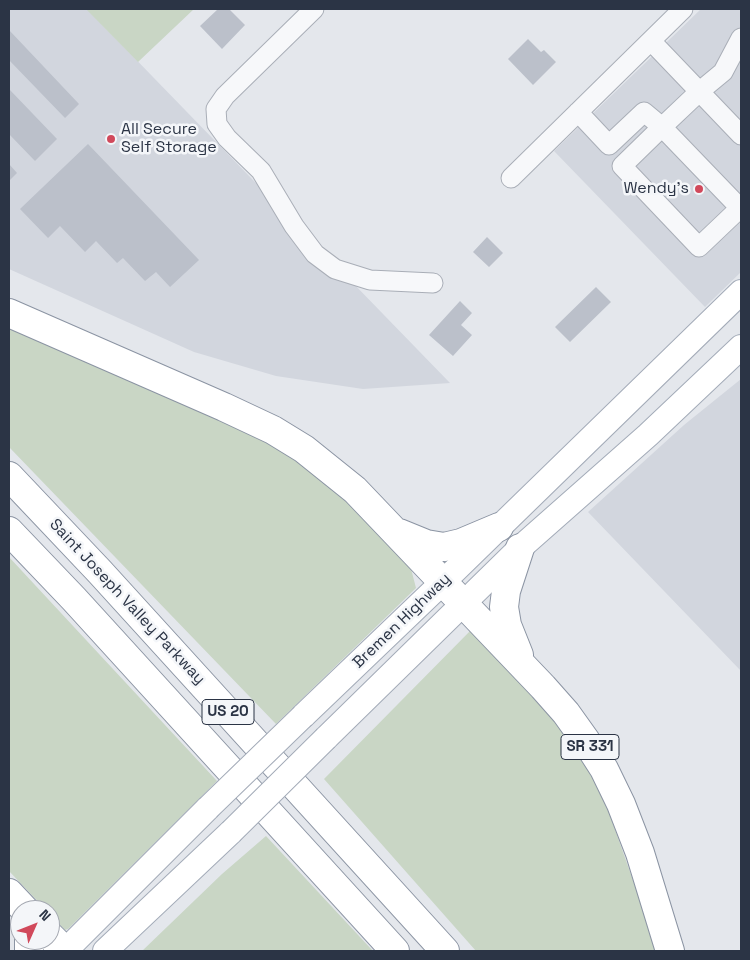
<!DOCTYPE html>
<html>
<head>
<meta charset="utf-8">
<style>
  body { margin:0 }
  #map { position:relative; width:750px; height:960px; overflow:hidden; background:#e4e7ec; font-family:"Space Grotesk",sans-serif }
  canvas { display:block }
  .frame { position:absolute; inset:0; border:10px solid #2b3445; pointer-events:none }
  .north { position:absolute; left:10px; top:900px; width:50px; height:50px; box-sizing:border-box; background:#f4f6f9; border:1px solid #a4a8b1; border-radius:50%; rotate:46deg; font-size:14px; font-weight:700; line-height:20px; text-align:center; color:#2b3445 }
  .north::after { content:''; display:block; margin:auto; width:18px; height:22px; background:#d1495b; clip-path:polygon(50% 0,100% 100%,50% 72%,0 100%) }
</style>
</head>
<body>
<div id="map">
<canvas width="750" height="960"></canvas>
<div class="frame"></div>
<div class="north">N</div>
</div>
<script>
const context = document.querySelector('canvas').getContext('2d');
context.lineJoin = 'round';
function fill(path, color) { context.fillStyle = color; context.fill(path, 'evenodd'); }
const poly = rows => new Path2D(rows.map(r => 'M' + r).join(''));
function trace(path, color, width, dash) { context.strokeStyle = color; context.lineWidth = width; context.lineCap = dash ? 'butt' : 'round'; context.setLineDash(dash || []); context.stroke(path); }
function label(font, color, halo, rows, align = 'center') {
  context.font = font + ' "Space Grotesk",sans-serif'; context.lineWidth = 5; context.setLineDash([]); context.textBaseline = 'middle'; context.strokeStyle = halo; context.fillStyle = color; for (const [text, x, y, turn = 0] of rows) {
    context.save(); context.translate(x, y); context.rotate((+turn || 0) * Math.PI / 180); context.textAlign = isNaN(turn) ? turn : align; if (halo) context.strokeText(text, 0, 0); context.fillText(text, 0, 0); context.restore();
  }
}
fill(poly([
  [9,9,87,9,450,383,363,389,276,376,194,352,9,269],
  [701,9,741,9,741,272,705,307,554,151],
  [741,379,741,671,588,512,684,425]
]), '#d2d6de');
fill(poly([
  [86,9,194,9,138,62],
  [9,321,212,409,321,473,408,557,416,588,276,724,9,447],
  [9,557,217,781,68,929,65,930,50,915,50,910,46,910,9,871],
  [471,630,543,704,577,749,606,804,658,951,476,951,324,779],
  [266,836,373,951,142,951,222,874]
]), '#c9d6c5');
fill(poly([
  [218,9,229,9,245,25,222,49,200,26],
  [9,30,79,104,65,118,9,60],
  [528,39,541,52,544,50,556,62,533,85,508,59],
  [9,89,57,139,35,161,9,134],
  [88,144,199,260,170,287,156,272,145,281,123,258,117,263,96,241,85,252,60,226,48,238,20,209],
  [9,164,17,173,9,181],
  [487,237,503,253,489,267,473,252],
  [596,287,611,302,570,342,555,327],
  [460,301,472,313,461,325,472,335,453,356,429,335]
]), '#bbc0ca');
const minor = poly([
  [314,9,225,96,216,109,217,124,227,138,261,171,294,226,315,254,335,269,370,280,433,283],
  [651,41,741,135],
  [578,112,609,145,644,112,662,127,740,208,699,247,622,166,662,127,700,91,723,72,741,38],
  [511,178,683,9]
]);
const major = poly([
  [303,716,443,582,741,292],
  [326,738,520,548,648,435,741,347],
  [65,951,208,808],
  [105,951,231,832]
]);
const highway = poly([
  [9,313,224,407,273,430,304,449,355,490,543,687,566,713,586,741,604,769,621,804,640,853,670,951],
  [9,476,100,572,445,951],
  [9,531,74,599,395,951],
  [399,533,426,544,444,547,461,543,499,527],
  [519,655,507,625,504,607,506,591,520,548],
  [9,893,25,910],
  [50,936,65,951],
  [29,940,29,951]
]);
trace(minor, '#a9aeb7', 21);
trace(major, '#a3abb8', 26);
trace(highway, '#8b94a3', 30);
trace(minor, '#f7f8fa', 19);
trace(major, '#fff', 24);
trace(highway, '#fff', 28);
const majorBridge = poly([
  [208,808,303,716],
  [231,832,326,738]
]);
trace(majorBridge, '#a3abb8', 26, []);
trace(majorBridge, '#fff', 24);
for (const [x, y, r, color] of [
  [111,139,5,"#d1495b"],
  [699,189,5,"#d1495b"]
]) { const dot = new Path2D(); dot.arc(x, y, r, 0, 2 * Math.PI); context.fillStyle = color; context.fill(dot); trace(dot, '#f4f6f9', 2); }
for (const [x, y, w] of [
  [228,712,52],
  [590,747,58]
]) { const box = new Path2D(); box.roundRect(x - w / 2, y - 12.5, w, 25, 4); context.fillStyle = '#f4f6f9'; context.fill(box); trace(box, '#2b3445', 1); }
label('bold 15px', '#2b3445', null, [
  ["US 20",228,712],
  ["SR 331",590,747]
]);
label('16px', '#2b3445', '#f4f6f9', [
  ["All Secure",121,130],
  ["Self Storage",121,148],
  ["Wendy's",689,189,"right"]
], 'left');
label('16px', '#2b3445', '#f4f6f9', [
  ["Saint Joseph Valley Parkway",127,602,47],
  ["Bremen Highway",402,621,-44]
]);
</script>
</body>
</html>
